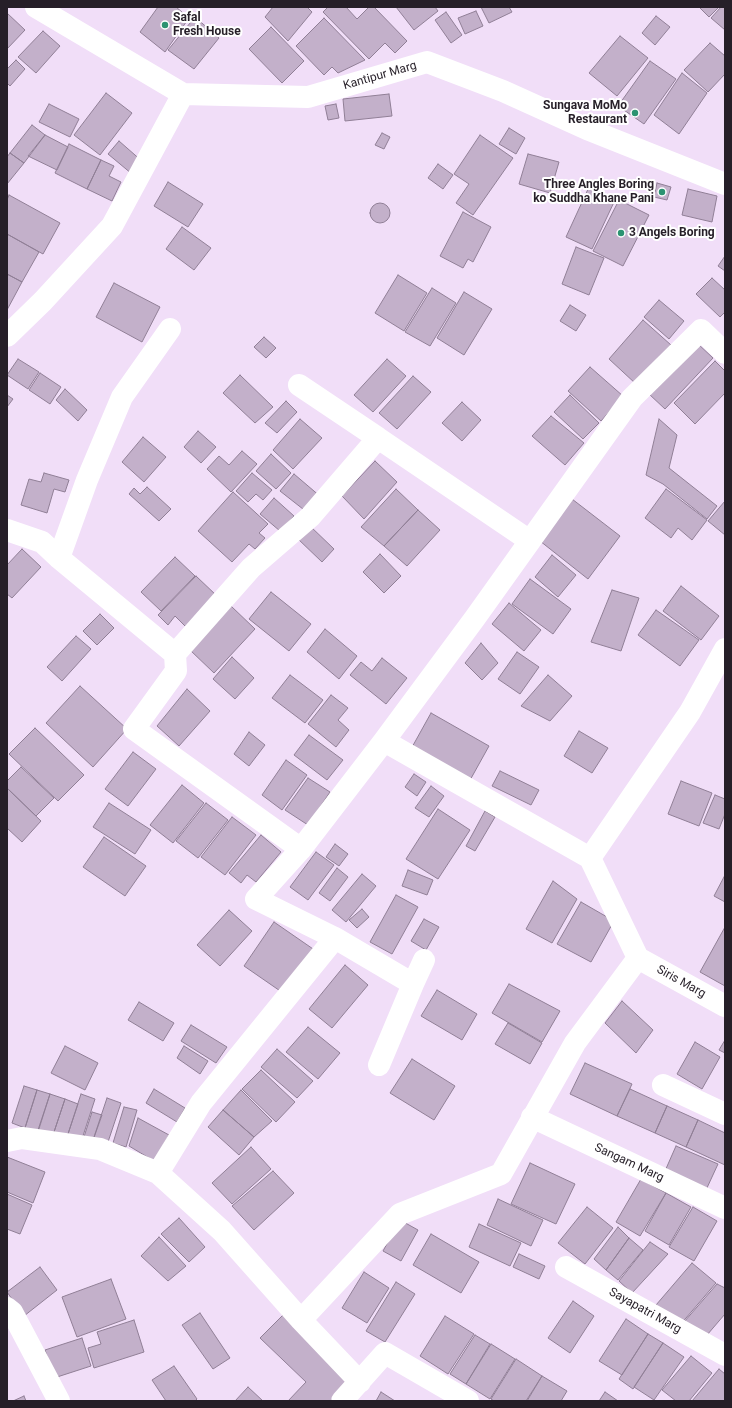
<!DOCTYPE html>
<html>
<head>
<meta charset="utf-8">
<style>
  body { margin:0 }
  #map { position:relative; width:732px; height:1408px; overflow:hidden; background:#f1def8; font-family:Roboto,sans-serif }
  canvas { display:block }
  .frame { position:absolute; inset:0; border:8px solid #261f28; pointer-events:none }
</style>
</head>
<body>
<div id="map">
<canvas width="732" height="1408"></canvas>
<div class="frame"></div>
</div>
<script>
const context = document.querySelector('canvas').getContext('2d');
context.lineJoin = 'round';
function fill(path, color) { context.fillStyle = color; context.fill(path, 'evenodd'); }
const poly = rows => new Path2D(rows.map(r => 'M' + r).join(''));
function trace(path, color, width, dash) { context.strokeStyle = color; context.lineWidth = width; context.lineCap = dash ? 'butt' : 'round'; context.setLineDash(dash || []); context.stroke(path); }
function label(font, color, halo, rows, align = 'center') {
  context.font = font + ' Roboto,sans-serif'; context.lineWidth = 4; context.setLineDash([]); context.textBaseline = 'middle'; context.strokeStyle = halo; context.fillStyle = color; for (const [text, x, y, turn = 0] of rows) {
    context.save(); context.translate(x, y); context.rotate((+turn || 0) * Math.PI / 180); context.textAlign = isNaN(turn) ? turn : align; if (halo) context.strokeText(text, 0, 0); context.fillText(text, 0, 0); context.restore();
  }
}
const building = poly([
  [158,7,176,7,189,18,165,52,140,32,158,7],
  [273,7,307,7,312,12,288,41,265,17,273,7],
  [328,7,346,7,357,19,369,7,374,7,407,41,395,53,385,43,369,59,323,12,328,7],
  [396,7,435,7,438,11,414,30,396,7],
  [481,7,509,7,512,12,489,23,481,7],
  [699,7,719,7,709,17,699,7],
  [721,7,725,7,725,30,711,18,721,7],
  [476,11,483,26,465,34,458,18,476,11],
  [446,12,462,35,451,43,435,20,446,12],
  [7,13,25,30,7,49,7,13],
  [656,16,670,27,655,45,642,33,656,16],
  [195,17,219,38,194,69,168,50,195,17],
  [324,18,365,60,338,73,332,67,324,75,296,46,324,18],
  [271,27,304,61,282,83,249,49,271,27],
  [43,31,60,46,36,73,18,57,43,31],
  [620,36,648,58,617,96,589,73,620,36],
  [710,43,725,56,725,74,708,92,684,70,710,43],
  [16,60,25,69,10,86,7,83,7,69,16,60],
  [650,61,676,79,644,124,618,106,650,61],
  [682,73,707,93,679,134,654,115,682,73],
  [106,93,132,113,100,155,74,135,106,93],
  [389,94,392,116,345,121,343,99,389,94],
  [49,104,79,119,70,137,39,122,49,104],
  [336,104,339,118,328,120,325,106,336,104],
  [32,125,45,135,24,163,10,153,32,125],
  [509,128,525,138,516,154,499,144,509,128],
  [382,133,390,137,384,149,375,145,382,133],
  [45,135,68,147,57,170,28,156,45,135],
  [480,135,513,158,473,215,456,203,469,184,454,174,480,135],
  [119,141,143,162,132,174,108,154,119,141],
  [69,144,101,160,87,189,55,173,69,144],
  [10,153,24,163,7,184,7,157,10,153],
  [528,154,559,162,550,193,519,184,528,154],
  [101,160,114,166,109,176,121,182,112,201,87,189,101,160],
  [438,164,453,175,443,189,428,178,438,164],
  [168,182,203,204,188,227,154,206,168,182],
  [657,183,671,187,667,200,654,197,657,183],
  [589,187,615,200,592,249,566,237,589,187],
  [688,189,717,196,712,222,682,215,688,189],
  [9,195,60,223,43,254,7,234,7,200,9,195],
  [619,200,649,215,623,266,593,251,619,200],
  '370 213a10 10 0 1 1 20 0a10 10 0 1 1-20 0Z',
  [463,212,491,227,473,262,468,259,463,268,440,256,463,212],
  [182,227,211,248,194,270,166,249,182,227],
  [7,234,39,252,22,282,7,274,7,234],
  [576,247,604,258,589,295,562,284,576,247],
  [725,256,725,271,718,266,725,256],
  [7,274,22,282,7,310,7,274],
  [398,275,427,293,404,331,375,313,398,275],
  [712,278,725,290,725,312,720,317,696,294,712,278],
  [114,283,160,307,142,342,96,317,114,283],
  [432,288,456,303,430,346,405,332,432,288],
  [464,292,492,309,464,355,437,338,464,292],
  [659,300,684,321,669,339,644,317,659,300],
  [570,305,586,315,576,331,560,321,570,305],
  [643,320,671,345,636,384,609,359,643,320],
  [264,337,276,348,266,358,254,347,264,337],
  [697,343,713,358,665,409,649,394,697,343],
  [18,359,39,372,28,389,7,375,18,359],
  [387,359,406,376,373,412,354,395,387,359],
  [715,361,725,371,725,393,695,424,674,403,715,361],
  [590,367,623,396,601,421,568,391,590,367],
  [40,373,61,387,50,404,29,390,40,373],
  [240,375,273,407,255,423,223,393,240,375],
  [413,376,431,392,397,429,379,413,413,376],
  [65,389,87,410,78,421,56,400,65,389],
  [7,395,13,399,7,407,7,395],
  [570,395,599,423,583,439,554,412,570,395],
  [286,401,297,412,277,433,265,423,286,401],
  [462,402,481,420,462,441,442,423,462,402],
  [551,416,584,443,565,465,532,436,551,416],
  [300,419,322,438,293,469,273,450,300,419],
  [659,419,677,435,669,468,717,506,707,519,663,484,646,475,659,419],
  [198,431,216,447,201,463,184,447,198,431],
  [143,437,166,457,144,482,122,462,143,437],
  [242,451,257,464,231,492,207,469,219,456,229,465,242,451],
  [271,454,291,473,276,489,256,471,271,454],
  [375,461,397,482,364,519,342,496,375,461],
  [44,473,69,480,65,492,54,489,47,513,21,505,29,479,41,482,44,473],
  [252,473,272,490,263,500,256,494,248,502,236,491,252,473],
  [294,474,321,497,308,513,280,491,294,474],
  [147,487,171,509,159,521,129,494,134,488,140,494,147,487],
  [396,489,418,510,384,546,361,527,396,489],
  [666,489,707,520,692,540,678,528,671,538,645,518,666,489],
  [233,492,268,524,259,533,265,538,255,549,249,544,232,562,198,531,233,492],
  [274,498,294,516,280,531,260,514,274,498],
  [572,499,620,536,588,579,540,541,572,499],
  [725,501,725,535,708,521,725,501],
  [418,510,440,530,407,566,384,546,418,510],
  [309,525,334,549,322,562,297,538,309,525],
  [22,549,41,567,12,598,7,594,7,565,22,549],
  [380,554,401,576,384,593,363,572,380,554],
  [552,555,576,575,558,597,535,577,552,555],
  [175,557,195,576,161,611,141,592,175,557],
  [196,576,217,596,186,627,175,616,168,625,158,615,196,576],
  [530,579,571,609,553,634,512,604,530,579],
  [681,586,719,616,701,640,663,611,681,586],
  [612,590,639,598,621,651,591,642,612,590],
  [271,592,311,624,289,651,249,619,271,592],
  [509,603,541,630,524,651,492,624,509,603],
  [231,606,255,629,214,673,190,650,231,606],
  [656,610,699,640,680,666,638,635,656,610],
  [100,614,114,628,97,645,83,631,100,614],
  [325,629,357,656,339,679,307,652,325,629],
  [76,636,91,649,62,681,47,667,76,636],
  [481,643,498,663,482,680,465,663,481,643],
  [517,652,539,667,520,694,498,679,517,652],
  [232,657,254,678,235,699,213,679,232,657],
  [382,658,407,678,386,704,350,675,361,662,372,671,382,658],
  [290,675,323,700,305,723,272,698,290,675],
  [548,675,572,696,550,721,521,706,548,675],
  [80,686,127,729,93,767,46,723,80,686],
  [187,689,210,711,179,746,157,726,187,689],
  [331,695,348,708,338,720,349,730,336,747,308,724,331,695],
  [431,713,489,746,469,782,411,749,431,713],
  [35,728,84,775,58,801,9,754,35,728],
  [579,731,608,748,592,773,564,756,579,731],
  [249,732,265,745,249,766,234,754,249,732],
  [309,735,343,760,327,780,294,755,309,735],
  [133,752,156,769,128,806,105,789,133,752],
  [286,760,307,775,282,810,262,795,286,760],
  [21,767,54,798,36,816,7,788,7,781,21,767],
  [500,771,539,790,531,805,492,786,500,771],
  [414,774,426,782,417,796,405,787,414,774],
  [308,778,330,792,308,825,285,810,308,778],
  [681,781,712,793,699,826,668,814,681,781],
  [182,785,204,803,173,843,150,825,182,785],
  [431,786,444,796,429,817,415,808,431,786],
  [7,788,41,821,22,842,7,828,7,788],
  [715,795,725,799,725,814,719,829,703,823,715,795],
  [109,803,151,830,135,854,93,827,109,803],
  [206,803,228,820,198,858,176,841,206,803],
  [438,809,470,830,438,879,406,859,438,809],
  [485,811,495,817,475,851,466,846,485,811],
  [232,817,256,835,225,875,201,857,232,817],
  [261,835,281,852,256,882,247,875,241,883,229,873,261,835],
  [104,837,146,866,125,896,83,867,104,837],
  [335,844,348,854,339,866,326,857,335,844],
  [316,852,334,865,308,900,290,887,316,852],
  [337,868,348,877,330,901,319,893,337,868],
  [408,870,433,880,427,895,402,886,408,870],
  [362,874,376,886,346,922,332,910,362,874],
  [725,875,725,902,714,896,725,875],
  [553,881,577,899,552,943,526,929,553,881],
  [396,895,418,907,392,954,370,942,396,895],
  [581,902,614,921,591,962,557,944,581,902],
  [362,909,369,917,357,928,349,920,362,909],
  [229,910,252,931,220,966,197,945,229,910],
  [424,919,439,927,426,950,411,941,424,919],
  [274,922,316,951,286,995,244,966,274,922],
  [725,927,725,986,700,972,725,927],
  [345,965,368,985,332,1028,309,1009,345,965],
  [509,984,560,1011,542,1042,492,1013,509,984],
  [437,990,477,1014,462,1040,421,1016,437,990],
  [622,1001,653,1030,636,1053,605,1023,622,1001],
  [139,1002,174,1023,163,1041,128,1020,139,1002],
  [508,1023,542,1043,530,1064,495,1044,508,1023],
  [191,1025,227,1047,216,1063,181,1041,191,1025],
  [308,1027,340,1053,318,1079,286,1052,308,1027],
  [725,1040,725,1053,719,1050,725,1040],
  [695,1042,720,1057,702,1089,677,1074,695,1042],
  [65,1046,98,1063,85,1090,51,1073,65,1046],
  [184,1046,208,1061,200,1074,177,1058,184,1046],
  [277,1049,313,1081,297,1098,261,1067,277,1049],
  [412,1059,455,1086,434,1120,390,1093,412,1059],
  [585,1063,632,1084,617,1116,570,1094,585,1063],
  [261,1070,295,1102,276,1122,242,1089,261,1070],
  [24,1086,37,1090,25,1128,12,1123,24,1086],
  [154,1089,185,1108,177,1122,146,1103,154,1089],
  [630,1089,667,1106,655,1133,617,1116,630,1089],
  [37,1090,50,1094,37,1135,24,1131,37,1090],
  [241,1090,272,1121,254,1137,223,1110,241,1090],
  [50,1094,65,1099,52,1138,37,1133,50,1094],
  [81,1094,95,1099,81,1142,67,1137,81,1094],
  [107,1098,121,1103,106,1148,91,1146,107,1098],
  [65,1099,78,1104,67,1137,54,1132,65,1099],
  [667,1106,698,1120,686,1147,655,1133,667,1106],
  [124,1107,137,1110,126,1147,113,1143,124,1107],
  [223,1110,254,1137,239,1155,208,1127,223,1110],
  [92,1112,102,1115,91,1146,82,1143,92,1112],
  [138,1118,169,1135,154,1161,129,1146,138,1118],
  [698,1120,725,1133,725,1165,686,1147,698,1120],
  [676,1146,718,1164,706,1190,665,1171,676,1146],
  [251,1147,271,1169,232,1204,212,1183,251,1147],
  [7,1157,45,1172,33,1203,7,1192,7,1157],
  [530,1163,575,1184,556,1224,511,1204,530,1163],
  [273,1171,294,1193,254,1230,232,1206,273,1171],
  [641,1179,666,1193,640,1236,616,1222,641,1179],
  [666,1193,691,1207,669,1245,645,1231,666,1193],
  [7,1194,32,1205,20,1234,7,1229,7,1194],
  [498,1199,543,1220,531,1246,487,1225,498,1199],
  [587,1207,613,1228,585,1264,558,1243,587,1207],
  [693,1207,717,1221,694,1261,669,1247,693,1207],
  [179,1218,205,1247,189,1262,161,1234,179,1218],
  [400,1220,418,1230,401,1261,383,1251,400,1220],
  [479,1224,521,1243,510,1266,469,1247,479,1224],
  [618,1227,629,1238,606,1270,594,1259,618,1227],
  [431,1234,479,1262,461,1293,413,1265,431,1234],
  [159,1237,186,1266,168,1281,141,1256,159,1237],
  [629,1238,643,1250,618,1280,606,1270,629,1238],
  [650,1242,668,1254,632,1293,619,1281,650,1242],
  [519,1254,545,1266,539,1279,513,1267,519,1254],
  [692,1263,716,1283,680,1325,656,1305,692,1263],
  [40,1267,57,1290,24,1316,7,1292,40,1267],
  [364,1272,389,1288,367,1323,342,1308,364,1272],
  [111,1279,126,1319,77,1337,62,1297,111,1279],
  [396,1282,415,1294,385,1342,366,1331,396,1282],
  [717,1284,725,1288,725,1314,707,1335,684,1322,717,1284],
  [573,1301,594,1316,570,1353,548,1338,573,1301],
  [200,1313,230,1358,213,1369,182,1325,200,1313],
  [284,1314,351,1380,330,1401,288,1401,306,1382,260,1338,284,1314],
  [445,1316,474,1334,448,1374,420,1356,445,1316],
  [626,1319,648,1334,622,1375,599,1361,626,1319],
  [134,1320,144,1352,94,1368,88,1348,101,1344,97,1332,134,1320],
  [648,1334,663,1343,633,1389,619,1379,648,1334],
  [475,1335,490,1344,466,1384,450,1374,475,1335],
  [82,1338,91,1366,54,1378,45,1350,82,1338],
  [663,1343,684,1357,654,1400,634,1387,663,1343],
  [491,1344,515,1359,490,1399,466,1384,491,1344],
  [691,1356,712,1373,689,1401,676,1401,662,1390,691,1356],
  [516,1359,542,1376,526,1401,494,1401,491,1399,516,1359],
  [174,1366,197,1399,195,1401,166,1401,152,1380,174,1366],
  [719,1369,725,1374,725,1401,692,1401,719,1369],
  [542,1376,567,1391,561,1401,527,1401,542,1376],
  [248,1387,263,1401,235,1401,248,1387],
  [381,1392,395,1401,376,1401,381,1392],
  [605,1392,618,1401,599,1401,605,1392],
  [24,1396,26,1401,13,1401,24,1396]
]);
fill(building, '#c3b0ca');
trace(building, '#907f96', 1);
trace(poly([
  [36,7,183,94,308,97,427,62,503,91,587,129,725,184],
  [7,336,43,301,112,226,183,94],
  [299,385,378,438],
  [7,530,42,542,59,558,175,654],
  [59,558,87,480,122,397,170,329],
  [384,741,590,858,690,712,725,649],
  [301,849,134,729,176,671,175,654,251,568,310,517,378,438,530,541],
  [638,958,725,1006],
  [413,984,335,938,256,899,301,849,384,741,475,618,632,398,701,330,725,353],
  [379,1065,413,984,424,960],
  [663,1085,725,1114],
  [532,1117,725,1208],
  [7,1141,22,1138,100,1149,158,1173,222,1231,301,1320,360,1382],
  [158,1173,201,1103,335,938],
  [566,1267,725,1355],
  [7,1308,12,1312,59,1401],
  [301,1320,400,1214,501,1174,575,1043,638,958,590,858],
  [342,1401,385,1353,468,1401]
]), '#fff', 22);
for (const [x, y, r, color] of [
  [165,25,4,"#2b9371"],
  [635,113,4,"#2b9371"],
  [662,192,4,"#2b9371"],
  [621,233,4,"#2b9371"]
]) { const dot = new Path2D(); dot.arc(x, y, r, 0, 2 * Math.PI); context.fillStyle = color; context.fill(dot); trace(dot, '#fff', 1.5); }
label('bold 12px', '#261f28', '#fff', [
  ["Safal",173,18],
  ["Fresh House",173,32],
  ["Sungava MoMo",627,106,"right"],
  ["Restaurant",627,120,"right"],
  ["Three Angles Boring",654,185,"right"],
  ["ko Suddha Khane Pani",654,199,"right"],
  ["3 Angels Boring",629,233]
], 'left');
label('12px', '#261f28', '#fff', [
  ["Kantipur Marg",380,76,-16],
  ["Siris Marg",681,982,29],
  ["Sangam Marg",629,1163,25],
  ["Sayapatri Marg",645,1311,29]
]);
</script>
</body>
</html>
